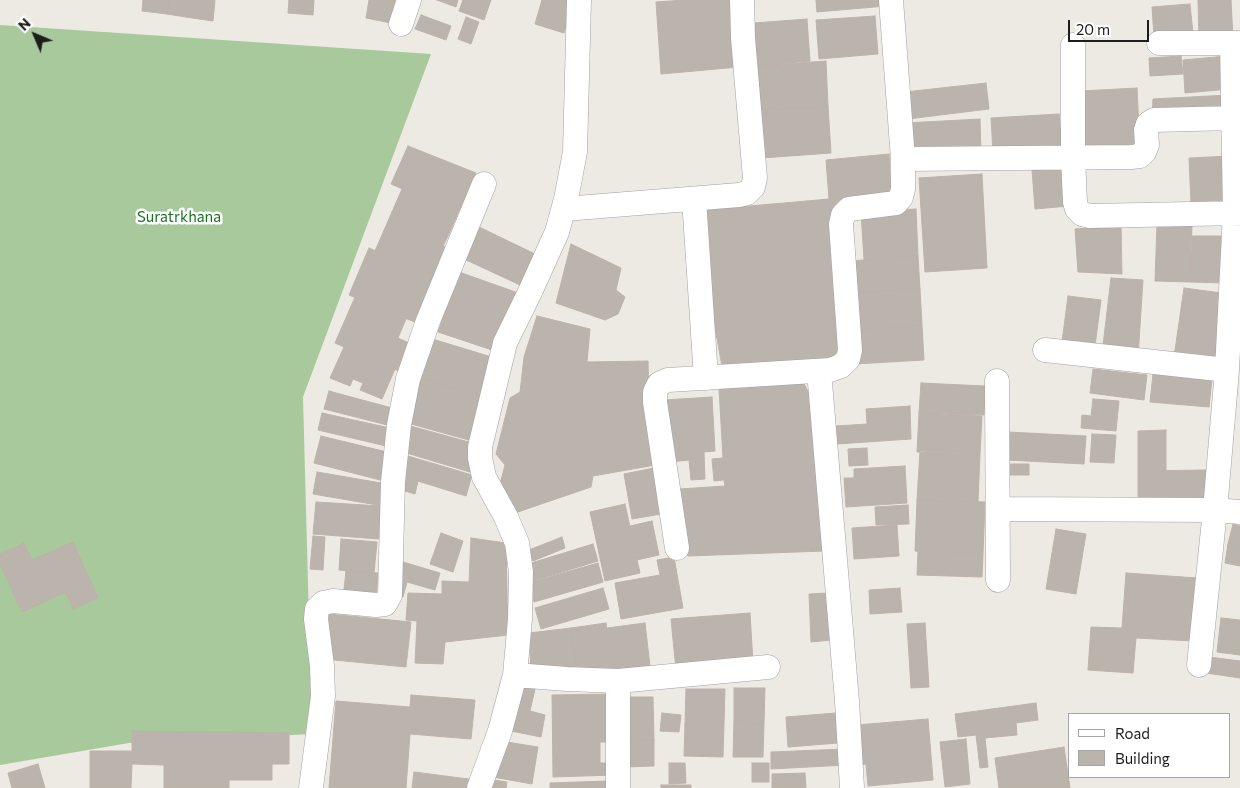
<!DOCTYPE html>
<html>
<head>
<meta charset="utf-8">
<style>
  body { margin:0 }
  #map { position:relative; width:1240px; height:788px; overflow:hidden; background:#edeae4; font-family:Commissioner,sans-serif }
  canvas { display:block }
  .legend { position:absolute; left:1068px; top:713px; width:162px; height:65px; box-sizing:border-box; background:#fff; border:1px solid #a5a5a5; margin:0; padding:6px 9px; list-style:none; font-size:15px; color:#1d1d1d }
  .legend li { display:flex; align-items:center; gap:10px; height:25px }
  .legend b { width:25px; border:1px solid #a5a5a5 }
  .north { position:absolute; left:10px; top:10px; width:50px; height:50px; -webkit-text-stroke:4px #fff; paint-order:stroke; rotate:315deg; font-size:14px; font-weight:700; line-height:20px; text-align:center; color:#1d1d1d }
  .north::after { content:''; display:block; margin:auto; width:18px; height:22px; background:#1d1d1d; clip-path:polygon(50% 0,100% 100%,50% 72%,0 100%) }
  .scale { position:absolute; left:1068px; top:20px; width:81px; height:22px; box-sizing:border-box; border:2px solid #1d1d1d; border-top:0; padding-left:6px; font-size:15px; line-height:18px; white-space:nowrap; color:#1d1d1d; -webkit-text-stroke:4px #fff; paint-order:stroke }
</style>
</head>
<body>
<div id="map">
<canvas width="1240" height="788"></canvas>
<ul class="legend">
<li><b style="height:6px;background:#fff"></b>Road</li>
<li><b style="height:14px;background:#bab4ad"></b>Building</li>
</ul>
<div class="north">N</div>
<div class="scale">20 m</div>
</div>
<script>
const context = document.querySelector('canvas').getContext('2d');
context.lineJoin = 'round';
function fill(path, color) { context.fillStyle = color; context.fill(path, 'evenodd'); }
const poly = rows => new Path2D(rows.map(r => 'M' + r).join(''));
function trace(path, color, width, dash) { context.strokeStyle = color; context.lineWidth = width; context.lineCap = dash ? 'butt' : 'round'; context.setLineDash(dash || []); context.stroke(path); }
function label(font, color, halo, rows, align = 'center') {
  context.font = font + ' Commissioner,sans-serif'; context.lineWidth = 5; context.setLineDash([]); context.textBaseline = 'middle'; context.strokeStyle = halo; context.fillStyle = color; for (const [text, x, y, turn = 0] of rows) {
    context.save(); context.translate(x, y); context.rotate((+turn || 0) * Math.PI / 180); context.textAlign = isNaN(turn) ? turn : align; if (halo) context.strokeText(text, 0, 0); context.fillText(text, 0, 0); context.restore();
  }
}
fill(poly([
  [0,25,431,54,303,397,312,734,129,743,0,765]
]), '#a8c99c');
const building = poly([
  [143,0,169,0,167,14,142,11,143,0],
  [169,0,194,0,192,18,167,14,169,0],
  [194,0,215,0,213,21,192,18,194,0],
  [289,0,314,0,313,15,288,13,289,0],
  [369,0,400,0,396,24,366,18,369,0],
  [437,0,458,0,456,7,437,0],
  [463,0,491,0,484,20,459,11,463,0],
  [542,0,574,0,564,33,535,24,542,0],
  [684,0,734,0,739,67,661,74,656,2,684,0],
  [816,0,885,0,886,6,817,12,816,0],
  [1198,0,1231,0,1233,38,1199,39,1198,0],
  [1190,4,1193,34,1154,37,1152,7,1190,4],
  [421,15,451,26,446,40,415,29,421,15],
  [875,16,878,54,819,59,816,20,875,16],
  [466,17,479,22,471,44,458,39,466,17],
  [807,19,810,61,757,66,754,23,807,19],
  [1181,56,1183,74,1150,76,1149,58,1181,56],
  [1227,56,1229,89,1185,93,1183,60,1227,56],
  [826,61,828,106,759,110,757,66,826,61],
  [986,83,989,109,908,119,905,92,986,83],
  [1137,88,1140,149,1085,151,1082,91,1137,88],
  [1229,95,1226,112,1152,116,1153,99,1229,95],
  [828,106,831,153,762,158,759,110,828,106],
  [1059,114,1062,149,993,153,991,118,1059,114],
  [980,119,981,152,907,156,906,123,980,119],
  [408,146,476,173,458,213,391,184,408,146],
  [889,154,891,196,838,204,837,246,830,250,839,362,722,366,715,328,705,210,829,199,826,160,889,154],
  [1230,156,1232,202,1191,203,1189,158,1230,156],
  [1067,167,1069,206,1035,209,1032,170,1067,167],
  [982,174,987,268,925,272,919,178,982,174],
  [402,189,458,213,448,236,392,212,402,189],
  [916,209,918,256,864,260,861,212,916,209],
  [392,212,448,236,443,246,450,250,438,277,375,251,392,212],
  [1157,224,1192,225,1190,282,1155,281,1157,224],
  [477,226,535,254,520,285,462,258,477,226],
  [1121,226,1122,274,1078,272,1075,229,1121,226],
  [1191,236,1228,236,1227,283,1190,282,1191,236],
  [571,244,621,268,616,290,625,297,618,314,605,320,556,303,571,244],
  [369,248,438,277,422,325,349,295,369,248],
  [918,256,920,289,851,293,849,261,918,256],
  [459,272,521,294,498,352,438,332,459,272],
  [1111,278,1143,280,1138,357,1102,354,1111,278],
  [1184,288,1229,294,1219,364,1174,357,1184,288],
  [920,289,922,325,853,330,851,293,920,289],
  [1068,296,1101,300,1095,346,1062,342,1068,296],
  [355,297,406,319,398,338,413,345,401,372,335,343,355,297],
  [537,316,590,329,587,362,648,361,649,402,661,464,593,476,591,487,512,514,499,488,505,465,496,454,510,398,520,392,524,357,537,316],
  [922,325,924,360,855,364,853,330,922,325],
  [429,338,495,358,484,397,417,377,429,338],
  [344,347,395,369,382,399,360,390,363,383,353,379,350,386,330,378,344,347],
  [1093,369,1147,375,1144,400,1090,393,1093,369],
  [1153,374,1212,379,1209,407,1150,402,1153,374],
  [417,377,484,397,483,423,410,400,417,377],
  [803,382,810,395,825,551,688,556,675,503,680,489,725,486,724,480,714,481,712,459,723,458,719,389,803,382],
  [921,383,985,386,984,415,919,413,921,383],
  [329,391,392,408,387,425,324,409,329,391],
  [712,397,715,451,704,452,705,479,691,480,689,460,669,462,665,400,712,397],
  [1093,399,1119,401,1116,431,1081,428,1082,415,1091,416,1093,399],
  [410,400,483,423,476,442,404,422,410,400],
  [910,406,911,439,837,444,836,426,867,424,866,409,910,406],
  [322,413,390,428,386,446,318,430,322,413],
  [919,413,982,416,980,454,917,452,919,413],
  [403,424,476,444,473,473,400,451,403,424],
  [1166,430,1166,471,1138,471,1138,431,1166,430],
  [1008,432,1086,436,1084,464,1007,460,1008,432],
  [1092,434,1116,435,1114,463,1090,462,1092,434],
  [321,436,391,453,384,481,314,463,321,436],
  [867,448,868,465,849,466,848,449,867,448],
  [920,451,980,454,978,502,917,500,920,451],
  [408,456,472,475,466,496,418,481,415,494,398,489,408,456],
  [1006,464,1029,464,1029,475,1006,475,1006,464],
  [905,466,907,503,846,507,844,478,854,478,854,469,905,466],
  [659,467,667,513,632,519,624,474,659,467],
  [1206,470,1206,508,1138,509,1138,471,1206,470],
  [317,472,387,484,383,506,313,494,317,472],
  [917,500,985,502,983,554,915,551,917,500],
  [316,502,381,506,379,539,313,534,316,502],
  [625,504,640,573,605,581,590,512,625,504],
  [908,505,909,524,876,525,875,507,908,505],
  [652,521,659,555,637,560,630,526,652,521],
  [1233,524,1240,526,1240,546,1228,544,1233,524],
  [897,525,899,556,854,559,852,528,897,525],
  [1056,529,1086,534,1076,594,1046,589,1056,529],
  [441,533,463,541,453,572,430,564,441,533],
  [313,536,325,537,323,570,310,569,313,536],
  [562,537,565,548,533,561,529,550,562,537],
  [471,538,506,543,508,635,445,642,443,664,415,663,417,621,406,620,408,593,442,594,442,581,469,582,471,538],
  [341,539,377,542,374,573,339,570,341,539],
  [73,542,98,598,73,609,66,592,22,612,0,564,0,554,24,543,32,560,73,542],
  [593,544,598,561,533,581,528,564,593,544],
  [1228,544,1240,546,1240,566,1225,563,1228,544],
  [918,551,983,554,982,577,917,575,918,551],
  [674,557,683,608,621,619,615,583,660,575,657,560,674,557],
  [403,562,440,573,435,590,407,582,403,597,394,594,403,562],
  [598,563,603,582,534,602,528,583,598,563],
  [346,571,378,573,376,601,343,599,346,571],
  [1126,573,1197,578,1193,641,1136,638,1133,673,1088,670,1091,627,1122,628,1126,573],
  [603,588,609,609,541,629,535,608,603,588],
  [900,588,902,612,870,614,869,590,900,588],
  [829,593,831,640,811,642,809,594,829,593],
  [750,613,753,663,676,670,671,619,750,613],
  [329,614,411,622,406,667,324,659,329,614],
  [1221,618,1240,620,1240,655,1217,652,1221,618],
  [606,623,613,676,577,673,571,628,606,623],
  [645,623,651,675,613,676,607,628,645,623],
  [925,623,929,687,911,688,907,624,925,623],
  [571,628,577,673,531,671,529,633,571,628],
  [1209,657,1240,661,1240,678,1206,673,1209,657],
  [516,684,535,689,530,711,545,715,541,737,506,730,516,684],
  [734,688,765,688,764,723,734,722,734,688],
  [686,689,725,689,724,724,685,724,686,689],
  [612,694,612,742,600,742,600,763,615,763,615,775,553,777,552,695,612,694],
  [411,695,475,700,471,739,410,734,406,788,329,788,336,701,410,707,411,695],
  [623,697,653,697,654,740,623,741,623,697],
  [1036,703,1038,720,1016,723,1017,735,985,738,988,767,980,768,976,735,958,737,955,714,1036,703],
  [662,713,681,715,679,732,660,731,662,713],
  [836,713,838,743,788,747,786,717,836,713],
  [928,719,933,780,868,786,866,764,860,765,857,725,928,719],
  [734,722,764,723,763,757,733,757,734,722],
  [685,724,724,724,723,757,684,756,685,724],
  [132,731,289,733,289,764,272,764,272,780,229,780,229,788,164,788,164,765,132,764,131,788,90,788,90,751,132,751,132,731],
  [966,739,970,784,945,787,940,742,966,739],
  [654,740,654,766,623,767,623,741,654,740],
  [500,741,538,747,532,784,493,777,500,741],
  [1064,747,1070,788,999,788,995,758,1064,747],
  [845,749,846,765,771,769,771,752,845,749],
  [669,763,685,763,686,783,669,784,669,763],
  [752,763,769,763,769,782,752,782,752,763],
  [38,764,45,788,12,788,8,773,38,764],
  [414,772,476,780,475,788,412,788,414,772],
  [805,773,806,788,772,788,772,774,805,773],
  [487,779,507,782,506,788,485,788,487,779],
  [607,781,607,788,550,788,550,783,607,781],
  [661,785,691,785,691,788,661,788,661,785]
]);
fill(building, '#bab4ad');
trace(building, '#beb2a8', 1);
const minor = poly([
  [401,24,409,0],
  [1159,43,1240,43],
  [1073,45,1073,157,1075,202,1077,209,1082,214,1090,216,1240,213],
  [903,159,1131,157,1140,156,1144,152,1147,145,1146,130,1148,124,1154,120,1233,118],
  [694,199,706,378],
  [564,209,739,195,747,193,753,187,755,178,743,38,742,0],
  [1045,350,1227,370],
  [819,371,847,701,852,788],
  [997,381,998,580],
  [998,509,1215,510,1240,512],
  [677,548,655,402,655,392,659,384,668,380,830,370,841,366,848,359,850,350,841,224,843,215,849,209,896,203,901,197,903,189,903,159,891,0],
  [1199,665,1215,510,1227,370,1235,213,1232,43],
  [515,675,567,679,618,681,768,667],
  [311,788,323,696,322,666,316,619,317,609,323,603,333,601,376,605,385,604,390,595,393,482,399,425,408,379,428,321,484,184],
  [479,788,500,731,515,675,520,619,521,572,517,543,506,517,484,477,480,458,480,447,505,343,530,292,557,232,566,199,575,152,579,0],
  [618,788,618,681]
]);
trace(minor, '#a1a1a1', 25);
trace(minor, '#fff', 24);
label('15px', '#15721f', '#fff', [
  ["Suratrkhana",179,217]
]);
</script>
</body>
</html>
